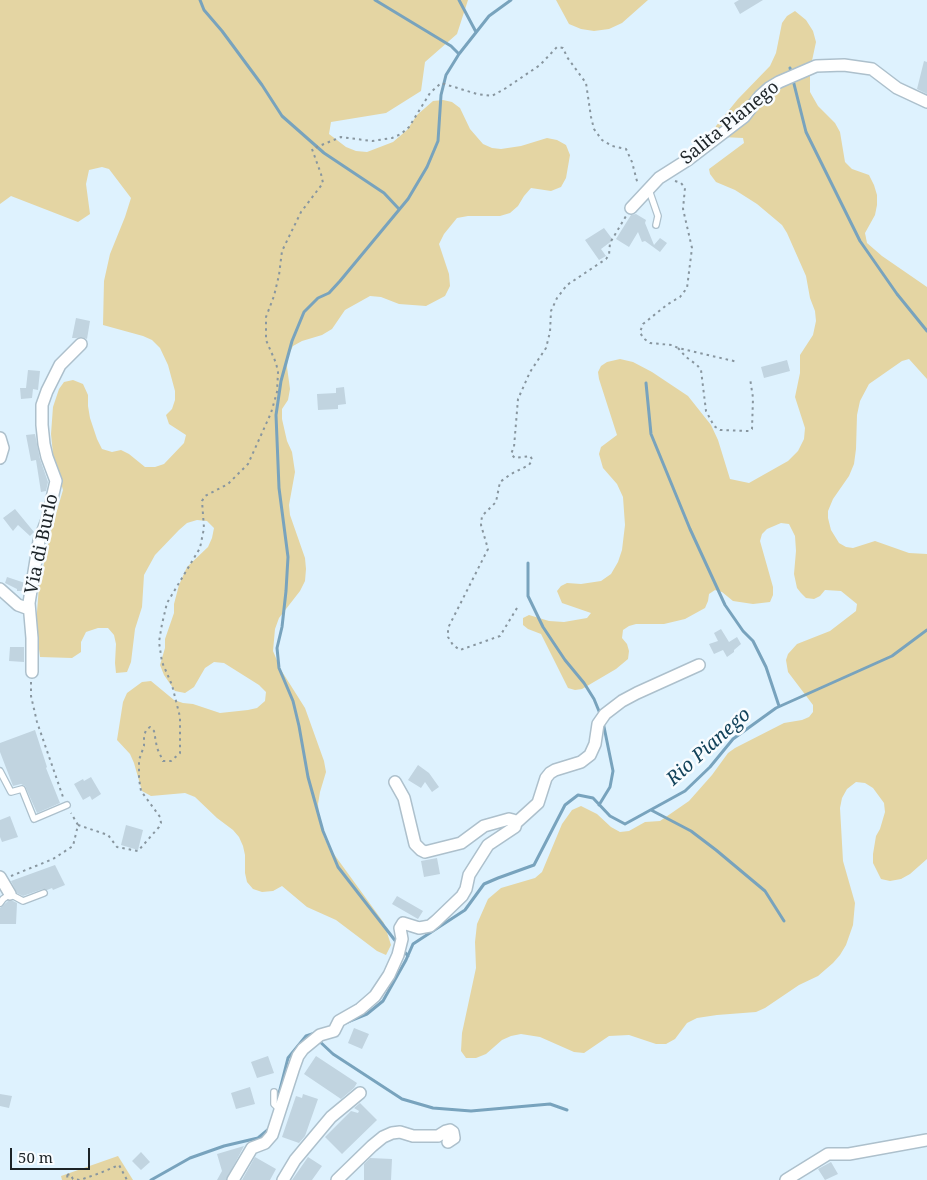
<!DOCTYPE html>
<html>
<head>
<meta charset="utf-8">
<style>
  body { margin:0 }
  #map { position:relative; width:927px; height:1180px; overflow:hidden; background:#def2fe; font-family:"Noto Serif",serif }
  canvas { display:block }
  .scale { position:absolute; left:10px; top:1148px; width:80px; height:22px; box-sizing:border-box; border:2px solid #1c2327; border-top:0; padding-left:6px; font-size:15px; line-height:18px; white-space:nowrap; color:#1c2327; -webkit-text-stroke:4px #f8fcff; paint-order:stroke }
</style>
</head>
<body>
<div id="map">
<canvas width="927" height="1180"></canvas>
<div class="scale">50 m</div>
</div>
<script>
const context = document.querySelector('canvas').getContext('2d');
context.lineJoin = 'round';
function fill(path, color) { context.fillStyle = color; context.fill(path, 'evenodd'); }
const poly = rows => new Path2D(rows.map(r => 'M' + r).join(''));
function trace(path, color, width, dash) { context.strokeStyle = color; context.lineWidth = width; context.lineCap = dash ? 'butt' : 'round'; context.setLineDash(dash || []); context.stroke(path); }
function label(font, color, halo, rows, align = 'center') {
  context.font = font + ' "Noto Serif",serif'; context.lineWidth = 5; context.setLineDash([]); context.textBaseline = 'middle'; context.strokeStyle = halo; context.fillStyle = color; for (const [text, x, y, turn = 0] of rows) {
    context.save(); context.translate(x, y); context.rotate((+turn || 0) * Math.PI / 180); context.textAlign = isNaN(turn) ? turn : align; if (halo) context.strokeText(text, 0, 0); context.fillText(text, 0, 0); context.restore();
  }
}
fill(poly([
  [0,0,468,0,457,34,425,62,421,91,386,113,331,122,329,134,346,147,356,151,367,152,393,142,407,130,417,115,433,101,443,100,452,102,460,108,470,129,483,144,492,148,501,149,521,146,547,138,557,140,566,145,570,155,566,178,561,187,551,191,531,188,524,196,518,206,510,213,500,216,468,216,457,218,444,234,439,244,449,274,450,286,445,296,426,306,399,304,381,297,370,296,345,310,332,329,322,335,302,341,293,346,288,356,287,367,290,389,288,400,282,409,282,419,287,441,292,452,295,472,289,505,290,515,305,558,306,569,305,581,300,591,279,618,275,629,273,651,281,670,305,708,324,761,326,772,320,792,318,804,319,815,324,837,328,846,384,923,391,945,386,955,377,951,336,920,307,907,282,886,273,891,262,892,253,889,247,882,245,873,245,855,243,846,239,837,233,830,217,818,195,797,185,793,151,796,142,791,134,763,130,754,117,740,123,702,127,693,142,682,151,681,174,700,183,703,193,704,220,713,248,710,257,708,265,701,266,692,259,685,224,663,214,662,205,668,194,687,185,693,175,691,164,675,160,665,165,648,165,639,174,613,174,604,179,585,187,567,208,547,212,538,214,528,207,521,197,520,187,523,179,530,155,555,144,575,142,607,135,629,131,662,127,672,116,673,115,663,116,644,114,635,108,628,98,628,86,632,81,642,81,652,72,658,40,657,36,625,39,586,51,531,63,490,53,454,51,434,53,407,59,389,64,382,73,380,83,384,88,395,88,406,90,418,97,439,102,449,112,452,121,450,129,454,145,467,155,467,164,464,184,443,186,435,169,424,166,415,172,409,175,400,175,391,168,365,160,348,152,340,143,336,103,325,104,281,110,254,125,217,131,198,109,169,102,167,89,170,86,184,90,214,78,222,11,196,0,204],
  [556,0,648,0,622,23,609,29,594,31,581,29,569,24],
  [795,11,806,20,813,31,816,42,810,70,810,92,818,106,835,123,840,132,845,162,852,169,869,175,874,185,877,195,877,205,875,215,865,233,867,243,882,256,927,287,927,379,909,359,902,361,869,384,860,401,857,415,856,449,854,464,849,476,833,499,828,511,828,518,831,530,839,543,846,547,853,548,875,541,909,553,927,554,927,859,910,874,901,879,890,881,881,879,873,863,873,854,876,836,880,829,885,812,884,803,873,788,865,783,856,782,847,789,842,798,840,808,843,861,855,903,853,925,846,945,840,955,833,963,818,976,799,985,765,1008,756,1012,717,1015,697,1018,687,1023,675,1039,666,1044,656,1044,629,1035,609,1036,584,1053,574,1052,540,1037,521,1034,511,1036,502,1040,486,1054,476,1058,466,1058,461,1051,462,1033,476,968,475,942,477,924,488,899,501,888,535,878,542,872,562,824,572,810,581,806,597,814,611,827,620,832,629,831,645,822,660,821,689,801,712,775,728,753,735,748,784,723,802,720,809,717,813,712,813,705,788,672,786,660,788,654,797,644,830,631,856,611,857,604,841,591,825,590,820,596,814,599,806,598,801,593,797,588,794,574,796,551,795,536,789,524,781,523,767,529,762,534,760,541,773,587,773,595,770,602,753,604,733,601,722,592,715,590,709,594,708,601,705,608,685,619,664,624,636,624,629,626,623,630,622,638,627,644,629,651,628,659,616,669,582,689,575,690,568,688,541,634,528,629,523,625,523,618,529,615,549,621,564,622,587,618,591,613,562,603,557,591,561,586,567,583,581,584,601,581,611,574,618,562,622,550,625,525,623,497,617,484,603,468,599,454,601,447,617,435,599,379,598,372,601,366,607,362,620,359,633,362,652,372,688,396,711,425,718,440,730,479,749,483,788,461,798,451,804,439,805,428,795,397,800,373,800,355,813,335,816,321,815,311,810,298,806,276,787,233,782,225,757,204,735,190,716,182,710,174,709,169,744,143,743,138,722,137,715,131,716,126,738,99,770,66,776,53,782,23,787,16],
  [118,1156,133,1180,62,1180,61,1176]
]), '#e4d5a3');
trace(poly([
  [200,0,204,10,222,31,262,85,282,116,324,153,384,193,399,209],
  [375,0,451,46,458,53],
  [459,0,476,32],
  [790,68,806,132,860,241,897,294,927,331],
  [646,383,651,434,690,529,725,605,743,631,753,641,766,667,779,706],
  [528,563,528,596,543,627,565,660,584,683,594,699,601,716],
  [599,805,610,787,613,771,603,722],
  [651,810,691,831,716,850,765,891,784,921],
  [397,943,338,867,323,831,308,777,299,726,293,701,279,668,277,648,282,627,286,591,288,557,279,488,276,415,281,381,292,341,304,312,318,298,329,293,340,281,408,199,427,167,438,141,441,95,446,75,459,54,489,16,511,0],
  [403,950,408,956],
  [345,1023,367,1014,383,1001,406,960,413,944,465,910,484,884,498,878,534,865,565,805,578,795,593,798,610,816,625,824,685,791,710,767,733,739,776,708,892,656,927,630],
  [317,1039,333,1054,402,1099,433,1108,471,1111,550,1104,567,1110],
  [276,1105,288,1058,306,1036,315,1033],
  [151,1180,190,1158,224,1146,258,1138,270,1128]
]), '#78a3bd', 3);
fill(poly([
  [739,0,763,0,740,14,734,3],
  [924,61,927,62,927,94,917,89],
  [636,214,646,220,645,223,654,245,660,238,667,243,660,252,645,241,642,242,638,232,629,247,616,239,631,215],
  [604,228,613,240,601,249,606,256,599,260,585,240],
  [76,318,90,321,87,339,82,337,76,338,72,338],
  [787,360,790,371,764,378,761,367],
  [28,370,40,371,38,390,33,389,32,398,21,399,20,388,26,388],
  [344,387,346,404,338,405,338,409,318,410,317,394,336,393,336,388],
  [35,434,40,459,48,482,46,491,41,492,36,460,31,461,26,435],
  [15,509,34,532,30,536,18,525,13,531,3,518],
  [7,577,25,583,23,591,17,591,17,589,5,583],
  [721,629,729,642,737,637,741,644,734,650,734,652,727,657,723,650,714,654,709,644,718,641,714,633],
  [10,647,24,647,24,662,9,661],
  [35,730,47,767,46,768,60,803,37,813,25,786,21,784,13,786,0,752,0,743],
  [418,765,429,773,439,787,432,792,425,782,421,788,408,780],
  [91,777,101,794,92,800,90,796,83,800,74,784,83,779,84,781],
  [10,816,18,837,2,842,0,837,0,820],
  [126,825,143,830,138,850,121,845],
  [437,858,440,874,424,877,421,861],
  [55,865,65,885,53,890,52,888,47,890,43,889,23,896,17,893,11,881],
  [397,896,423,911,418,919,392,904],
  [8,901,13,901,17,903,16,924,0,924,0,908],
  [354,1028,369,1034,362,1049,348,1043],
  [268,1056,274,1073,257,1078,251,1062],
  [316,1056,357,1083,354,1088,341,1099,304,1074],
  [250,1087,255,1104,236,1109,231,1093],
  [0,1094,12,1096,9,1108,0,1106],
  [303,1094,318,1099,305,1136,299,1143,282,1137,296,1096,302,1098],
  [360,1103,377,1120,342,1154,325,1137,351,1111,358,1113,359,1111,354,1108],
  [244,1146,226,1180,217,1180,222,1171,217,1154],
  [141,1152,150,1162,141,1170,132,1161],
  [255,1157,276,1169,270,1180,242,1180],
  [308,1157,322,1166,312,1180,292,1180],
  [370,1158,392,1159,391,1180,364,1180,364,1164],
  [831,1162,838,1174,825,1180,818,1169]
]), '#c1d4e0');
const lane = poly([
  [649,190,658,216,656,225],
  [0,771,11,792,22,789,34,819,67,805],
  [0,903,3,899,10,894,23,901,44,893],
  [274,1092,274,1104,280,1110]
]);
const street = poly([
  [631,208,659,178,689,159,744,117,760,96,769,88,779,82,816,66,844,65,872,69,897,88,927,102],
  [0,438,3,448,0,458],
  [0,589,18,605,29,609],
  [32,672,32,638,29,603,39,541,47,520,56,481,47,457,44,444,42,425,42,405,47,391,60,365,81,344],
  [516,823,538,803,546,778,550,773,555,770,581,762,590,755,595,744,598,724,605,714,622,701,637,693,699,665],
  [0,877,10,894],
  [233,1180,252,1148,265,1143,272,1135,293,1070,298,1056,303,1049,320,1035,334,1031,339,1021,360,1009,375,996,389,975,398,955,402,939,400,928,403,923,419,928,430,926,436,921,462,896,466,889,469,875,488,845,515,827,516,823,513,820,509,819,484,826,461,843,425,852,421,850,415,844,404,798,395,782],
  [283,1180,295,1160,331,1117,360,1093],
  [337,1180,372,1146,383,1137,392,1133,400,1132,413,1136,438,1136,446,1131,450,1130,453,1132,454,1138,448,1142],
  [786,1180,828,1154,849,1154,927,1140]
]);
trace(lane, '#adc0cc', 8);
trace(street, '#adc0cc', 14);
trace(poly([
  [675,181,681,183,685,188,683,209,692,248,687,288,680,297,668,304,643,324,640,332,643,338,650,343,672,345,678,348,738,362],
  [678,348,686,357,697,365,701,370,706,411,714,426,720,430,749,431,752,429,753,398,750,378],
  [517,608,500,636,460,650,453,645,448,637,448,628,488,549,481,525,482,516,496,502,500,482,511,474,529,465,531,462,532,459,530,456,515,458,511,454,514,447,518,399,530,372,546,348,550,332,551,311,557,298,567,285,606,259,609,255,610,243,626,216],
  [31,682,31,696,37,722,63,797],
  [78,825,108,835,117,847,138,851,159,827,161,823,160,817,141,791,139,779,139,760,144,746,144,736,146,730,150,727,154,731,157,748,163,761,171,761,180,753,180,717,172,685,162,662,159,642,162,624,167,603,200,548,204,528,202,501,205,496,228,484,248,464,271,413,277,392,278,372,276,363,266,340,266,317,274,296,279,275,282,251,301,212,323,183,321,174,312,149,341,137,372,141,392,138,401,134,409,127,430,93,441,83,477,94,492,96,506,88,540,65,557,47,563,48,567,57,586,83,591,117,594,129,602,140,612,146,626,149,632,162,638,185],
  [11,876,53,859,73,846,78,825,71,813],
  [67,1175,70,1174,73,1179,80,1180,100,1173,119,1165,127,1180],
  [67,1175,68,1180]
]), '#88969f', 2, [2.5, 4]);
trace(lane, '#fff', 5.5);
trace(street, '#fff', 11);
label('18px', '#1c2327', '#f8fcff', [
  ["Salita Pianego",730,123,-39],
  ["Via di Burlo",42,544,-78]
]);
label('italic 19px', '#12425a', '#f8fcff', [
  ["Rio Pianego",709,747,-42]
]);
</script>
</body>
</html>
